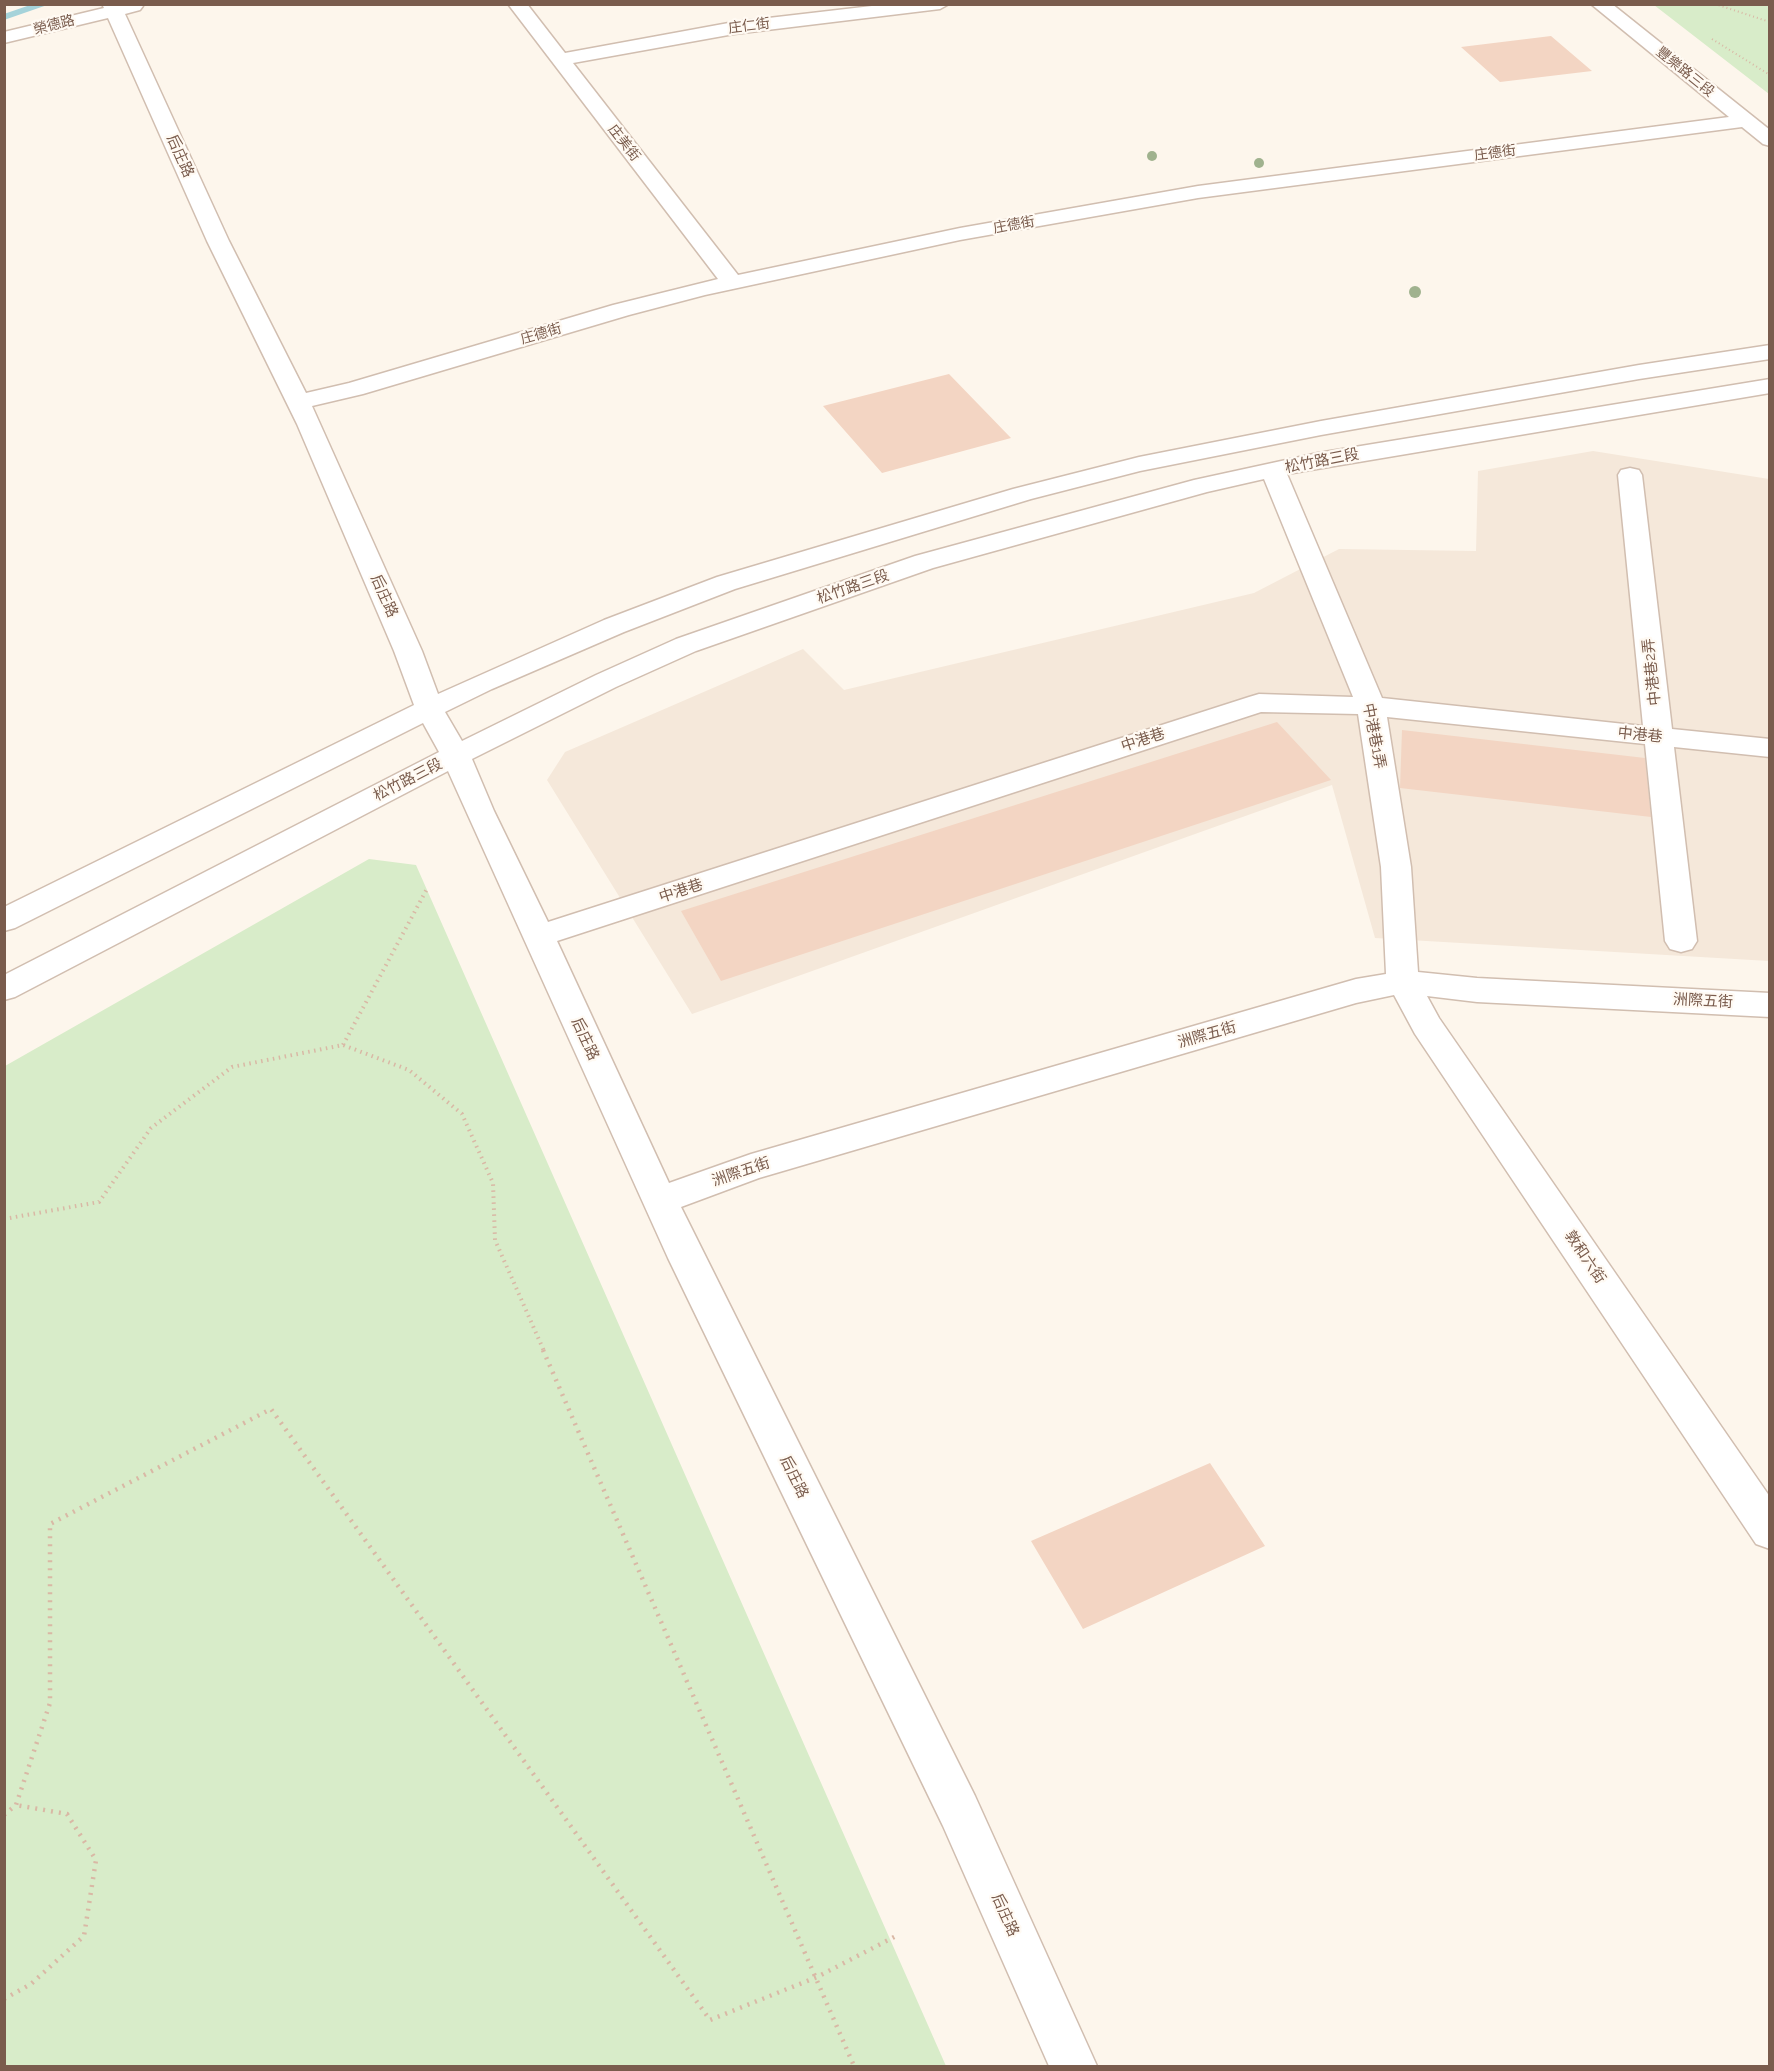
<!DOCTYPE html>
<html>
<head>
<meta charset="utf-8">
<style>
  body { margin:0 }
  #map { position:relative; width:1774px; height:2071px; overflow:hidden; background:#fdf6ec; font-family:Raleway,sans-serif }
  canvas { display:block }
  .frame { position:absolute; inset:0; border:6px solid #7a5c4d; pointer-events:none }
</style>
</head>
<body>
<div id="map">
<canvas width="1774" height="2071"></canvas>
<div class="frame"></div>
</div>
<script>
const context = document.querySelector('canvas').getContext('2d');
context.lineJoin = 'round';
function fill(path, color) { context.fillStyle = color; context.fill(path, 'evenodd'); }
const poly = rows => new Path2D(rows.map(r => 'M' + r).join(''));
function trace(path, color, width, dash) { context.strokeStyle = color; context.lineWidth = width; context.lineCap = dash ? 'butt' : 'round'; context.setLineDash(dash || []); context.stroke(path); }
function label(font, color, halo, rows, align = 'center') {
  context.font = font + ' Raleway,"Noto Sans TC",sans-serif'; context.lineWidth = 4.5; context.setLineDash([]); context.textBaseline = 'middle'; context.strokeStyle = halo; context.fillStyle = color; for (const [text, x, y, turn = 0] of rows) {
    context.save(); context.translate(x, y); context.rotate((+turn || 0) * Math.PI / 180); context.textAlign = isNaN(turn) ? turn : align; if (halo) context.strokeText(text, 0, 0); context.fillText(text, 0, 0); context.restore();
  }
}
fill(poly([
  [1593,451,1769,479,1769,961,1375,938,1332,785,692,1014,547,780,565,752,803,649,844,690,1254,593,1339,549,1476,551,1478,471]
]), '#f5e8da');
fill(poly([
  [1654,5,1769,5,1769,94],
  [369,859,416,865,946,2066,5,2066,5,1066]
]), '#d8ecc9');
fill(poly([
  [33,4,50,4,4,20,4,14,33,4]
]), '#a5d3da');
fill(poly([
  [1551,36,1592,71,1500,82,1461,47],
  [949,374,1011,438,882,473,823,406],
  [1277,722,1331,780,721,981,681,911],
  [1402,730,1645,758,1651,817,1400,788],
  [1210,1463,1265,1546,1083,1629,1031,1541]
]), '#f3d5c3');
const minor = poly([
  [102,4,143,6,140,10,125,14,229,241,306,393,349,383,613,305,718,279,508,4,527,4,565,53,734,22,889,4,949,4,940,9,734,34,573,63,738,275,960,228,1198,186,1729,117,1591,4,1612,4,1770,130,1770,146,1763,144,1742,127,1198,198,960,240,705,295,629,315,363,394,312,406,422,651,438,694,604,620,717,577,1013,489,1139,457,1321,421,1639,365,1770,345,1770,359,1639,379,1321,435,1140,471,1031,499,735,589,624,632,492,689,445,712,462,741,596,675,676,639,915,556,1194,480,1318,453,1770,379,1770,393,1287,474,1382,698,1643,726,1618,475,1621,470,1630,468,1639,470,1642,475,1672,729,1770,739,1770,757,1674,747,1697,941,1692,949,1681,952,1670,949,1665,941,1645,744,1387,717,1411,867,1418,972,1477,978,1770,993,1770,1017,1477,1002,1427,996,1439,1018,1770,1497,1770,1549,1756,1544,1415,1034,1394,995,1356,1003,759,1178,681,1207,975,1796,1097,2066,1049,2066,943,1826,668,1258,448,771,15,997,4,1000,4,975,439,752,423,723,15,928,4,931,4,907,414,705,394,651,297,424,207,241,108,18,4,43,4,32,104,8,102,4],
  [1264,479,1353,697,1259,694,1249,697,548,922,494,811,472,759,616,687,696,651,933,568,1207,492,1264,479],
  [1261,712,1358,714,1381,867,1386,974,1356,979,751,1154,669,1183,557,941,1261,712]
]);
trace(minor, '#d1beb0', 3);
trace(poly([
  [1715,4,1770,22],
  [1712,39,1770,75]
]), '#d9b8a5', 2, [1, 3]);
trace(poly([
  [343,1045,428,887],
  [4,1219,99,1202,151,1128,232,1067,343,1045,409,1070,462,1114,493,1183,495,1240,544,1351]
]), '#d9b8a5', 4, [1.5, 4.5]);
trace(poly([
  [543,1350,854,2066],
  [4,1815,16,1805,50,1703,50,1524,271,1409,710,2020,817,1977,896,1936],
  [4,1999,31,1984,84,1936,96,1860,67,1814,16,1805]
]), '#d9b8a5', 4.5, [2, 6]);
fill(minor, '#fff');
context.fillStyle = '#a0b28e';
for (const [x, y, r] of [
  [1152,156,5],
  [1259,163,5],
  [1415,292,6]
]) { context.beginPath(); context.arc(x, y, r, 0, 2 * Math.PI); context.fill(); }
label('14px', '#7a5c4d', '#fffaf3', [
  ["榮德路",54,25,-14],
  ["庄仁街",749,26,-7],
  ["豐樂路三段",1685,72,39],
  ["庄美街",624,143,52],
  ["庄德街",1495,153,-7],
  ["庄德街",1014,225,-10],
  ["庄德街",541,334,-16]
]);
label('15px', '#7a5c4d', '#fffaf3', [
  ["后庄路",180,156,66],
  ["松竹路三段",1322,461,-11],
  ["松竹路三段",853,587,-19],
  ["后庄路",384,596,66],
  ["中港巷2弄",1652,672,-96],
  ["中港巷",1640,735,6],
  ["中港巷1弄",1374,736,79],
  ["中港巷",1143,740,-18],
  ["松竹路三段",408,780,-27],
  ["中港巷",681,891,-18],
  ["洲際五街",1703,1001,3],
  ["洲際五街",1207,1035,-16],
  ["后庄路",585,1039,65],
  ["洲際五街",741,1172,-19],
  ["敦和六街",1585,1257,56],
  ["后庄路",794,1477,64],
  ["后庄路",1005,1915,66]
]);
</script>
</body>
</html>
